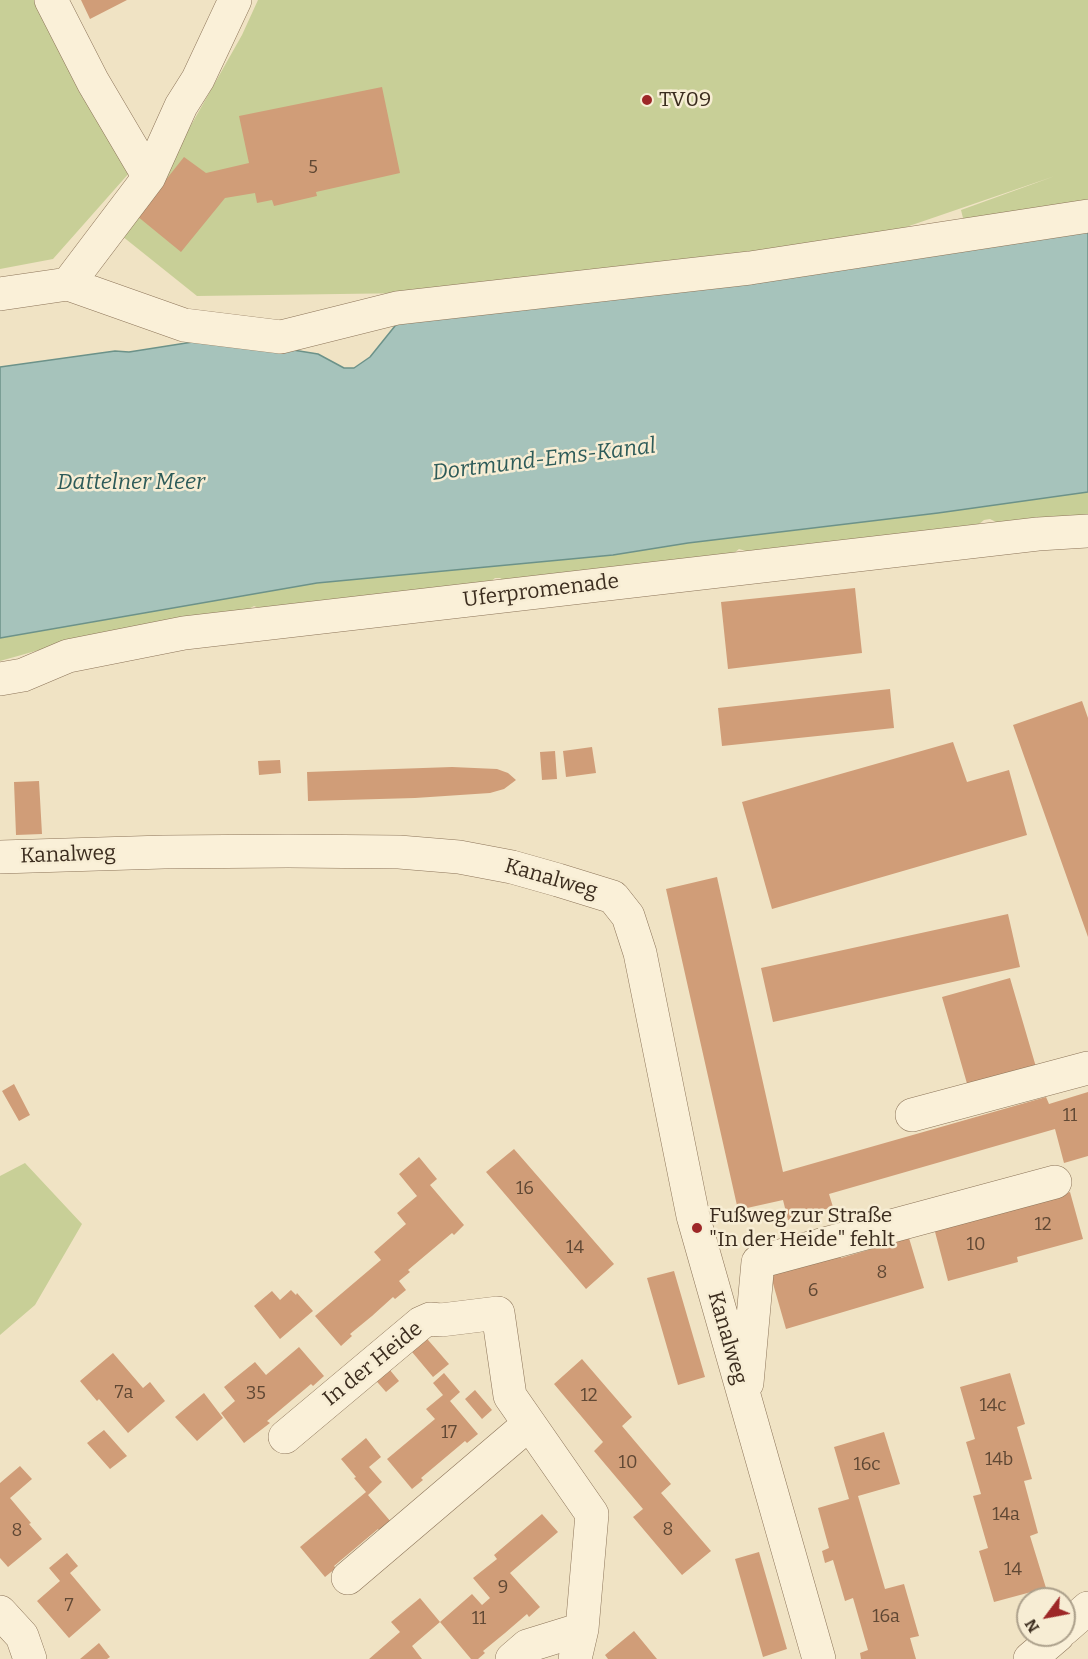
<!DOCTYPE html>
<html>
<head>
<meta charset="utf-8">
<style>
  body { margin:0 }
  #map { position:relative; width:1088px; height:1659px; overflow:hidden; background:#f0e3c4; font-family:Bitter,serif }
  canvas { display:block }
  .north { position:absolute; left:1016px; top:1587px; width:60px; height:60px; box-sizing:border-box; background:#f7edd4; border:2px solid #aca08b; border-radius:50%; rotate:238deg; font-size:16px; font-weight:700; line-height:24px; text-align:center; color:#3b2c1e }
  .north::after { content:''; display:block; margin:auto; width:21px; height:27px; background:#9d2727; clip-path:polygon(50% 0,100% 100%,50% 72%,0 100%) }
</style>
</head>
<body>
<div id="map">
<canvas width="1088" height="1659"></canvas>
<div class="north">N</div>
</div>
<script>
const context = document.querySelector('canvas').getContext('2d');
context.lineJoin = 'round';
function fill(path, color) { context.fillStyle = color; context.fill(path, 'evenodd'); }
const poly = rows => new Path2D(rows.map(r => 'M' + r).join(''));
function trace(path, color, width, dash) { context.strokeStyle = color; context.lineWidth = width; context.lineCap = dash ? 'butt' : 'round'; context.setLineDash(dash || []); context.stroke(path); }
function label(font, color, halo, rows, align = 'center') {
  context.font = font + ' Bitter,serif'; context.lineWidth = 5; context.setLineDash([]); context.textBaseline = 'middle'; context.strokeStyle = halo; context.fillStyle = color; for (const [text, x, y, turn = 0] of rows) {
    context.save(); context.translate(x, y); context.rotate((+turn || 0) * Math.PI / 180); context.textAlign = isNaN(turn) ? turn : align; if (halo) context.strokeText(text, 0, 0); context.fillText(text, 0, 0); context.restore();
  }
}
fill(poly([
  [0,0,41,0,130,172,53,259,0,269],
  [258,0,1088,0,1088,203,964,222,961,210,1055,176,877,237,411,293,197,296,122,236,160,180,242,35],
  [1082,492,1088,492,1088,521,1002,529,996,522,990,519,984,520,979,524,977,530,751,556,746,551,739,549,734,553,508,584,500,578,495,578,488,584,259,608,254,606,249,609,64,643,0,661,0,638,317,583,613,555,688,543,938,513],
  [25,1163,82,1224,35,1305,0,1335,0,1176]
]), '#c8cf97');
const water = poly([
  [1088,232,1088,492,938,513,688,543,613,555,317,583,0,638,0,367,115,351,129,352,218,338,318,354,344,368,354,368,370,357,399,321,1088,232]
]);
fill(water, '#a6c3bb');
trace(water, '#6c9289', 1.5);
fill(poly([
  [81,0,127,0,90,19],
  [382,87,400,173,316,192,317,196,274,206,272,200,257,203,255,193,225,198,181,252,137,216,184,157,206,173,249,163,239,116],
  [855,588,862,653,728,669,721,602],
  [890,689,894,728,722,746,718,708],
  [1082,701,1088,718,1088,937,1013,725],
  [953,742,967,782,1009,770,1027,835,772,909,742,802],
  [592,747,596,773,566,777,563,751],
  [555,751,557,779,542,780,540,752],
  [280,760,281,773,259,775,258,761],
  [452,767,497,769,508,773,516,780,504,789,490,793,415,798,308,801,307,772],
  [39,781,42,834,16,835,14,782],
  [717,877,783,1172,1046,1097,1049,1104,1088,1092,1088,1156,1064,1163,1055,1129,829,1194,833,1207,788,1220,783,1200,738,1210,666,889],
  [1008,914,1020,967,773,1022,761,968],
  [1010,978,1036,1067,968,1087,942,997],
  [14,1084,30,1115,19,1121,2,1091],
  [514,1149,614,1264,586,1289,486,1172],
  [419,1157,437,1179,430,1185,464,1225,454,1235,452,1233,408,1270,410,1272,399,1281,406,1290,395,1299,393,1297,372,1316,350,1334,352,1336,341,1346,315,1316,381,1260,374,1252,406,1224,397,1213,417,1196,399,1174],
  [1070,1192,1083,1239,1017,1257,1018,1262,948,1281,934,1228],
  [909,1238,924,1288,786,1329,770,1273,839,1253,841,1258],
  [674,1271,705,1377,678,1385,647,1278],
  [291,1290,296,1295,297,1293,313,1311,280,1339,254,1306,272,1291,280,1300],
  [422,1333,449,1364,433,1377,407,1346],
  [299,1347,324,1376,313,1386,311,1384,267,1421,270,1423,244,1443,221,1413,235,1401,224,1387,255,1362,266,1375],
  [113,1353,143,1388,150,1382,165,1401,128,1433,99,1399,97,1401,80,1381],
  [582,1359,632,1417,622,1426,671,1484,661,1493,711,1551,682,1575,633,1517,643,1509,594,1451,603,1442,554,1384],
  [385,1364,399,1381,386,1392,372,1376],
  [444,1373,460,1392,450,1401,478,1434,467,1443,465,1441,421,1478,423,1480,412,1489,387,1459,435,1419,426,1409,443,1395,433,1383],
  [1010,1373,1025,1424,1017,1427,1032,1479,1024,1481,1038,1533,1030,1536,1046,1588,994,1602,979,1551,988,1548,973,1496,981,1494,966,1442,975,1439,960,1387],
  [475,1390,492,1410,482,1419,465,1399],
  [204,1393,223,1418,197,1441,175,1417],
  [104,1430,127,1456,110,1469,87,1443],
  [884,1432,900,1484,858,1496,885,1589,904,1584,919,1636,910,1638,916,1659,861,1659,860,1653,868,1650,853,1598,845,1601,833,1560,825,1563,822,1551,829,1548,818,1508,849,1499,834,1447],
  [366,1438,381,1457,369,1467,382,1482,368,1495,391,1522,380,1531,378,1529,334,1566,336,1568,325,1577,300,1547,366,1492,354,1478,356,1477,341,1459],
  [20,1466,32,1479,10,1498,31,1523,29,1524,42,1539,8,1567,0,1558,0,1483],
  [542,1514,558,1532,510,1573,540,1607,529,1617,527,1614,505,1633,483,1651,485,1653,478,1659,471,1659,440,1622,412,1646,422,1659,369,1659,400,1632,391,1622,420,1598,440,1622,472,1594,482,1605,490,1598,473,1578,497,1559,494,1555],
  [759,1552,787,1649,763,1657,735,1559],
  [67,1553,78,1566,70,1573,101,1610,69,1638,37,1601,60,1581,49,1568],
  [634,1631,657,1659,608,1659,605,1655],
  [99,1643,110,1657,107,1659,80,1659]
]), '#d09d78');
const minor = poly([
  [51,0,93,82,149,177],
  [68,284,184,325,281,337,397,308,750,268,1088,216],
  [0,294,68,284,149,177,181,106,198,79,235,0],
  [0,679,23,675,68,656,184,633,1038,534,1088,531],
  [0,857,164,852,288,851,399,852,459,857,512,867,558,880,613,897,628,916,640,953,693,1216,819,1659],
  [912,1115,1088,1068],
  [747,1383,758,1262,1055,1182],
  [285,1437,421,1323,430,1319,441,1320,498,1313,510,1396,592,1514,582,1629,575,1659],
  [348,1578,529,1424],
  [0,1612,22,1636,30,1659],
  [1064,1629,1088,1608],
  [512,1659,527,1646,582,1629],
  [1030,1659,1058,1635]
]);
trace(minor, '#8c7459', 34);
trace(minor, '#faf0d8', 33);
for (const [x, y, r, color] of [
  [647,100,6,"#9d2727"],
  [697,1228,6,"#9d2727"]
]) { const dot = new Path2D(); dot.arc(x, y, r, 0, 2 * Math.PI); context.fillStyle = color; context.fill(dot); trace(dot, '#f7edd4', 2); }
label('18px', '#604834', null, [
  ["5",313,168],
  ["11",1070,1116],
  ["16",525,1189],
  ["12",1043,1225],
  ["10",976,1245],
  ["14",575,1248],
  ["8",882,1273],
  ["6",813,1291],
  ["7a",124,1393],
  ["35",256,1394],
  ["12",589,1396],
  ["14c",993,1406],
  ["17",449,1433],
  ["14b",999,1460],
  ["10",628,1463],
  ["16c",867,1465],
  ["14a",1006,1515],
  ["8",668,1530],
  ["8",17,1531],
  ["14",1013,1570],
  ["9",503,1588],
  ["7",69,1606],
  ["16a",886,1617],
  ["11",479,1619]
]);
label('21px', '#3b2c1e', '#f7edd4', [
  ["TV09",659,100],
  ["Fußweg zur Straße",709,1216],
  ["\"In der Heide\" fehlt",709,1240]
], 'left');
label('21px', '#3b2c1e', '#f7edd4', [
  ["Uferpromenade",541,591,-7],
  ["Kanalweg",68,855,-2],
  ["Kanalweg",551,879,16],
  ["Kanalweg",727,1338,74],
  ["In der Heide",373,1364,-39]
]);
label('italic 22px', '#2d5b59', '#f7edd4', [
  ["Dortmund-Ems-Kanal",544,460,-7],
  ["Dattelner Meer",131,483]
]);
</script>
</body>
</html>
